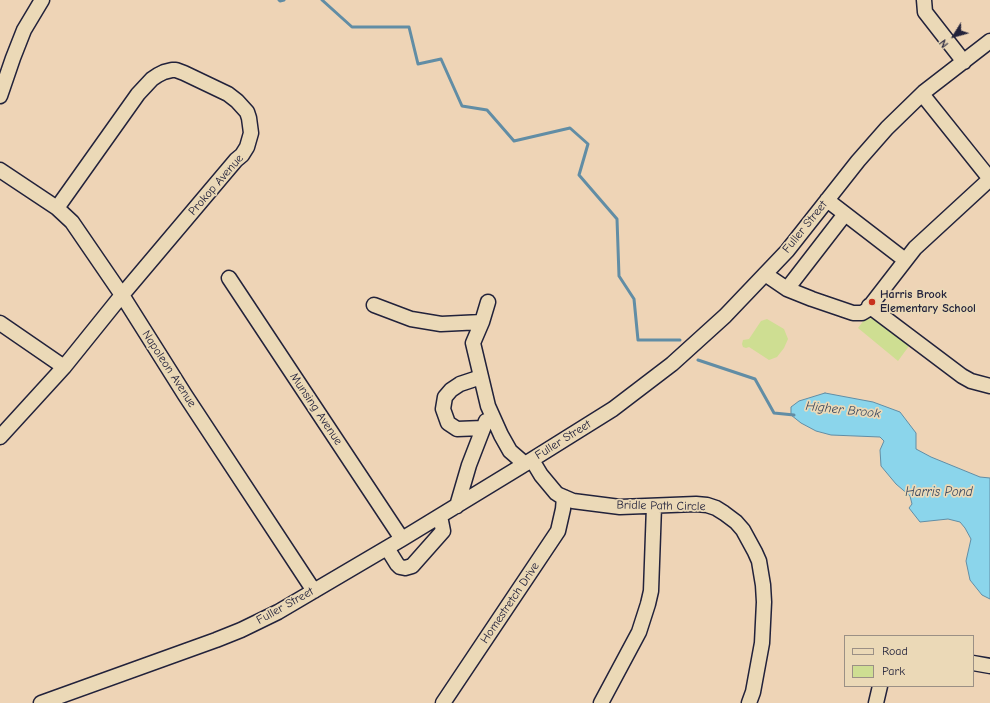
<!DOCTYPE html>
<html>
<head>
<meta charset="utf-8">
<style>
  body { margin:0 }
  #map { position:relative; width:990px; height:703px; overflow:hidden; background:#eed4b6; font-family:"Comic Neue",sans-serif }
  canvas { display:block }
  .legend { position:absolute; left:844px; top:635px; width:130px; height:52px; box-sizing:border-box; background:#ebd9b7; border:1px solid #9b9085; margin:0; padding:5px 7px; list-style:none; font-size:12px; color:#22223b }
  .legend li { display:flex; align-items:center; gap:8px; height:20px }
  .legend b { width:20px; border:1px solid #9b9085 }
  .north { position:absolute; left:934px; top:16px; width:40px; height:40px; -webkit-text-stroke:3px #ebd9b7; paint-order:stroke; rotate:233deg; font-size:11px; font-weight:700; line-height:16px; text-align:center; color:#22223b }
  .north::after { content:''; display:block; margin:auto; width:14px; height:18px; background:#22223b; clip-path:polygon(50% 0,100% 100%,50% 72%,0 100%) }
</style>
</head>
<body>
<div id="map">
<canvas width="990" height="703"></canvas>
<ul class="legend">
<li><b style="height:5px;background:#ebd9b7"></b>Road</li>
<li><b style="height:11px;background:#cede92"></b>Park</li>
</ul>
<div class="north">N</div>
</div>
<script>
const context = document.querySelector('canvas').getContext('2d');
context.lineJoin = 'round';
function fill(path, color) { context.fillStyle = color; context.fill(path, 'evenodd'); }
const poly = rows => new Path2D(rows.map(r => 'M' + r).join(''));
function trace(path, color, width, dash) { context.strokeStyle = color; context.lineWidth = width; context.lineCap = dash ? 'butt' : 'round'; context.setLineDash(dash || []); context.stroke(path); }
function label(font, color, halo, rows, align = 'center') {
  context.font = font + ' "Comic Neue",sans-serif'; context.lineWidth = 3.5; context.setLineDash([]); context.textBaseline = 'middle'; context.strokeStyle = halo; context.fillStyle = color; for (const [text, x, y, turn = 0] of rows) {
    context.save(); context.translate(x, y); context.rotate((+turn || 0) * Math.PI / 180); context.textAlign = isNaN(turn) ? turn : align; if (halo) context.strokeText(text, 0, 0); context.fillText(text, 0, 0); context.restore();
  }
}
fill(poly([
  [872,318,875,319,909,346,898,361,858,328,864,320],
  [767,319,784,329,788,339,784,348,777,357,769,360,749,347,746,348,743,347,742,344,743,340,749,339,761,321]
]), '#cede92');
const water = poly([
  [825,393,873,402,900,412,916,433,916,449,931,457,980,477,990,478,990,599,982,595,970,580,966,561,971,539,965,528,960,522,948,519,920,522,909,508,912,504,910,496,896,484,881,466,880,450,884,441,880,437,831,435,816,431,801,423,791,415,791,407,799,401,825,393]
]);
fill(water, '#8bd5eb');
trace(water, '#618da5', 1);
trace(poly([
  [279,0,280,1,284,0],
  [322,0,352,27,409,27,418,64,441,59,462,106,487,110,514,141,570,128,588,144,579,175,617,219,619,276,634,299,638,340,680,340],
  [698,360,755,379,774,413,794,415]
]), '#618da5', 3);
const minor = poly([
  [924,0,925,12,964,62],
  [922,94,990,179],
  [0,96,13,58,24,30,42,0],
  [0,170,57,208,72,222,122,295,185,395,314,591],
  [827,200,905,260],
  [765,274,787,289,812,299,853,313,862,313,867,310,915,248,990,179],
  [229,278,402,539],
  [787,289,845,214],
  [488,302,482,322,473,343,488,406,501,435,510,451,525,464],
  [374,305,411,319,441,324,482,322],
  [869,306,962,376,971,381,990,386],
  [0,323,64,367],
  [481,377,460,384,451,390,445,397,443,409,448,423,457,429,483,428],
  [0,437,64,367,122,295,236,160,242,155,247,147,251,133,249,118,247,112,237,101,228,94,184,73,176,70,172,70,164,72,158,75,152,79,138,94,57,208],
  [532,460,541,475,556,493,559,495,573,501,620,507,696,504,707,505,716,508,724,513,736,522,743,530,755,552,759,561,763,585,764,602,762,643,753,692,749,703],
  [457,506,469,465,486,421],
  [387,548,397,564,400,567,405,568,412,566,443,531,440,516],
  [973,663,990,666],
  [41,703,216,640,241,630,278,612,402,539,525,464,613,409,672,364,725,316,787,251,858,161,887,128,924,92,990,41],
  [443,703,558,531,563,509,564,497],
  [601,703,639,632,648,604,651,591,654,506],
  [876,703,880,686]
]);
trace(minor, '#22223b', 17);
trace(minor, '#ebd9b7', 14);
for (const [x, y, r, color] of [
  [872,302,4,"#c8321e"]
]) { const dot = new Path2D(); dot.arc(x, y, r, 0, 2 * Math.PI); context.fillStyle = color; context.fill(dot); trace(dot, '#ebd9b7', 1.5); }
label('12px', '#22223b', '#ebd9b7', [
  ["Prokop Avenue",216,185,-49],
  ["Fuller Street",805,227,-51],
  ["Napoleon Avenue",169,369,57],
  ["Munsing Avenue",316,409,56],
  ["Fuller Street",563,440,-32],
  ["Bridle Path Circle",661,506,1],
  ["Homestretch Drive",510,603,-56],
  ["Fuller Street",285,606,-29]
]);
label('bold 12px', '#22223b', '#ebd9b7', [
  ["Harris Brook",880,295],
  ["Elementary School",880,309]
], 'left');
label('italic 13px', '#37465e', '#ebd9b7', [
  ["Higher Brook",843,410,6],
  ["Harris Pond",939,492]
]);
</script>
</body>
</html>
